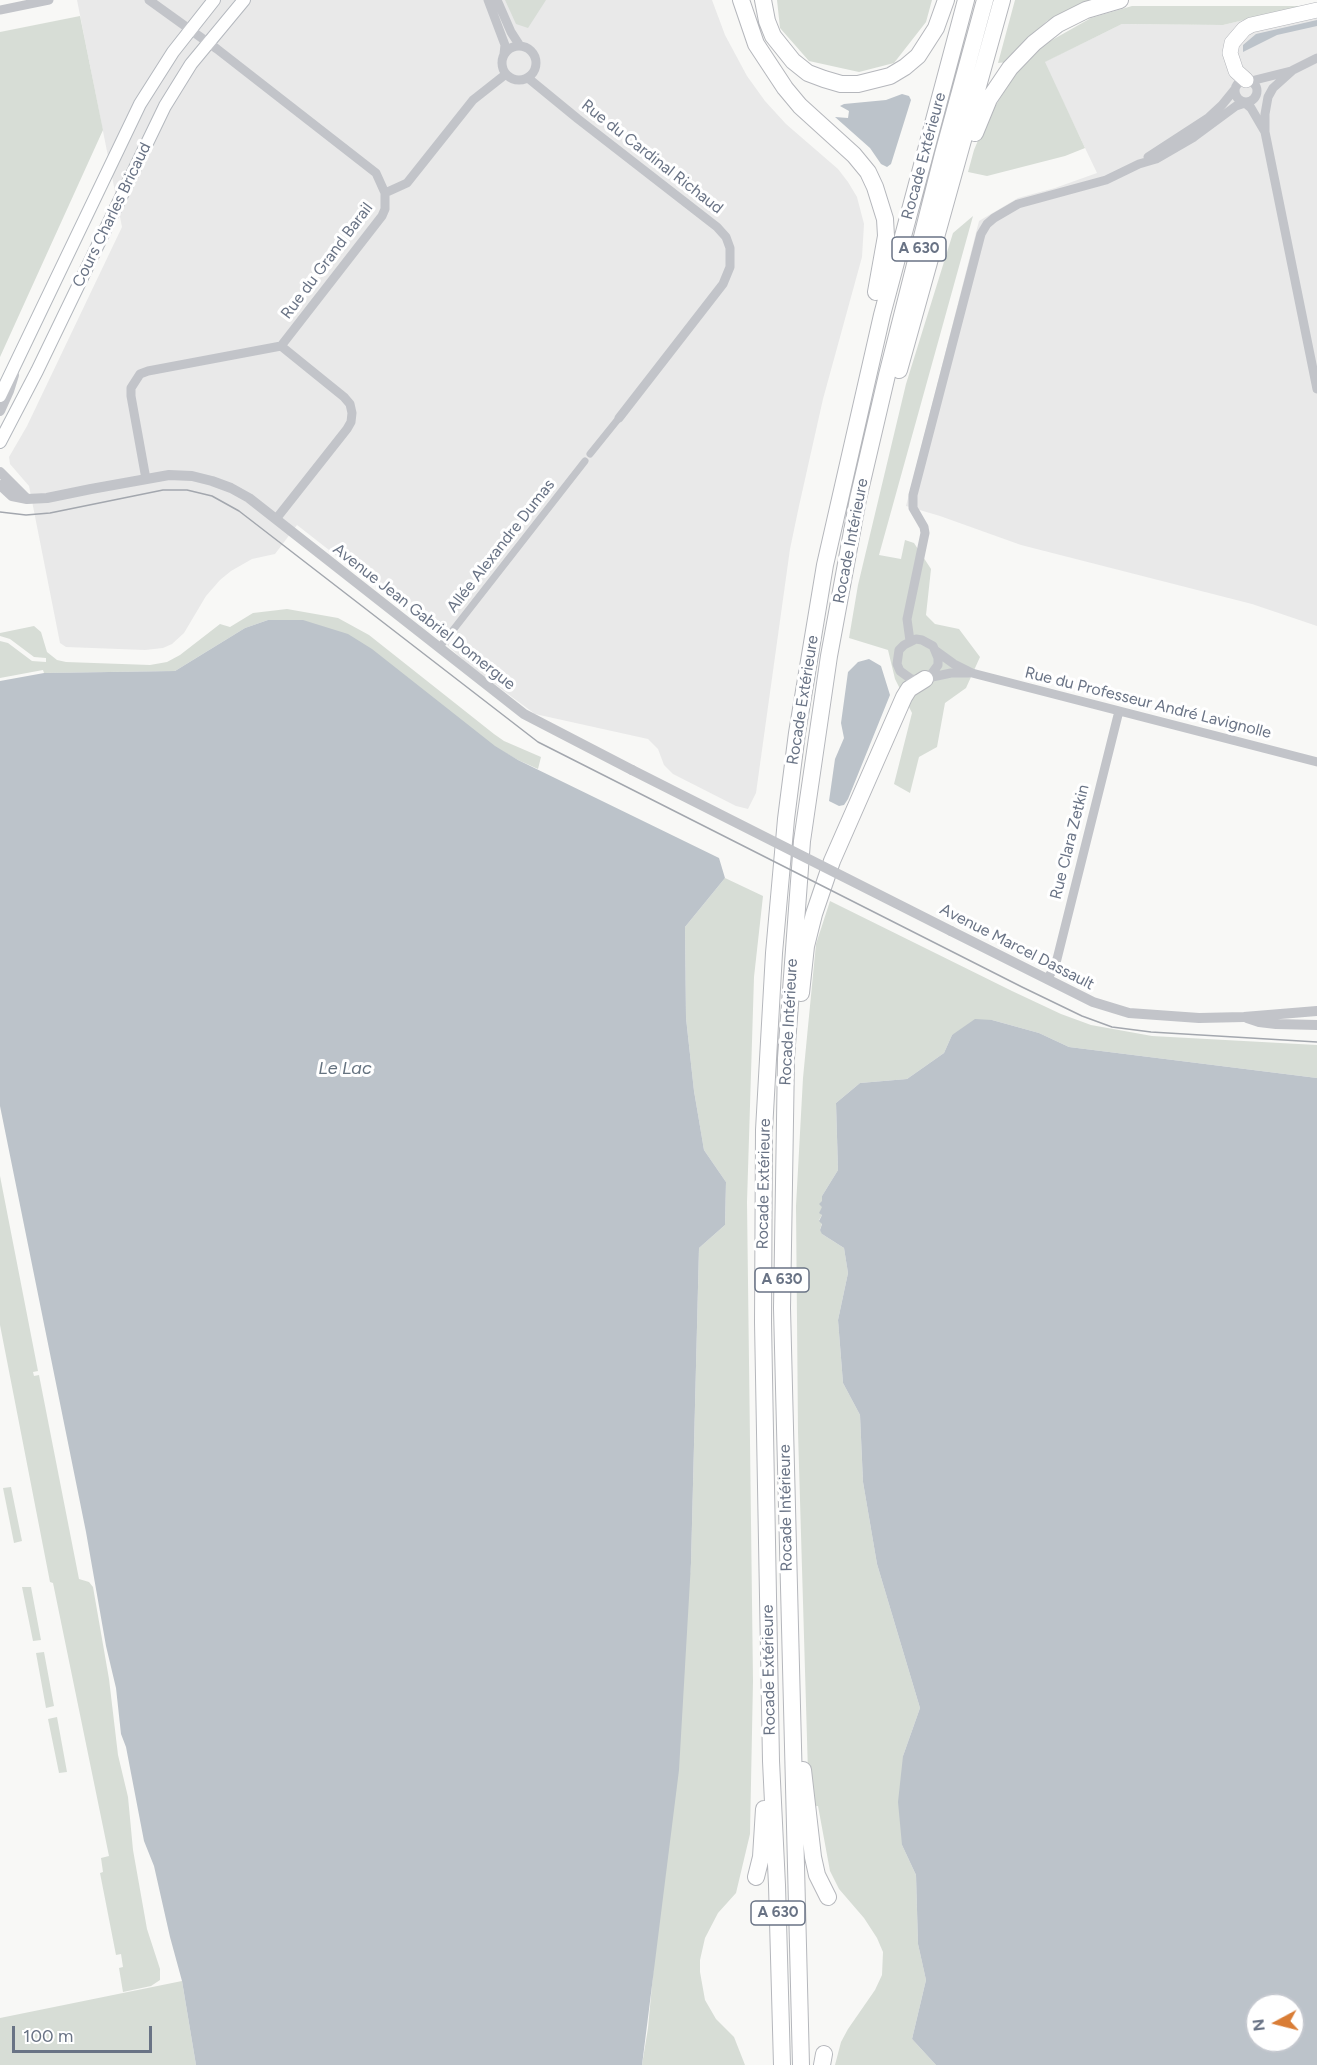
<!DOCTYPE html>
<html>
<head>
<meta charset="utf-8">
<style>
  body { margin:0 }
  #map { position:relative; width:1317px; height:2065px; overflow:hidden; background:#f8f8f6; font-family:Figtree,sans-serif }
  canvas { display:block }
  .north { position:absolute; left:1245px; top:1993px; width:60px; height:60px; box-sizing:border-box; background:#fff; border:2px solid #c3c7ce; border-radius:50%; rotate:263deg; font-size:16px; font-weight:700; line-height:24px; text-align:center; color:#697385 }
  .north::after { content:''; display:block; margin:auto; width:21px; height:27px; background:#d97d36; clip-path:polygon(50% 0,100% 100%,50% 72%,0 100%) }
  .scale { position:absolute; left:12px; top:2026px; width:140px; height:27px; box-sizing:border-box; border:3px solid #697385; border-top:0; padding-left:8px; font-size:18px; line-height:21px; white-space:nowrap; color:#697385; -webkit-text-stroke:4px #fff; paint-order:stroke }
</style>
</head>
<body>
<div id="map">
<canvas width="1317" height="2065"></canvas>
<div class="north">N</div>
<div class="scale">100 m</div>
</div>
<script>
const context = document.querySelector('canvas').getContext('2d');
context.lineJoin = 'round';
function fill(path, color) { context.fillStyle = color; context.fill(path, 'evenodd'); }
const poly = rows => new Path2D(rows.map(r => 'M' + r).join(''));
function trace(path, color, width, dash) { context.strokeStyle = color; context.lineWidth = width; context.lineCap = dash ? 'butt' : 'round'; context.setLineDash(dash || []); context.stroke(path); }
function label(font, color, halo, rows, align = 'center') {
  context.font = font + ' Figtree,sans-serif'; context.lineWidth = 6; context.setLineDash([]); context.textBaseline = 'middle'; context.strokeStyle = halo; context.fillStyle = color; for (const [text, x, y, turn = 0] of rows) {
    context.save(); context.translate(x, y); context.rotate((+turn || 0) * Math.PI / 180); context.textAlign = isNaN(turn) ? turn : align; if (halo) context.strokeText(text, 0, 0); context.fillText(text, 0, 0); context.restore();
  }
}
fill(poly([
  [77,0,712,0,725,35,747,76,765,101,786,124,838,169,848,182,857,197,864,224,862,257,823,399,799,506,790,549,756,793,748,809,736,806,673,774,664,765,658,749,648,739,535,714,466,663,434,632,297,525,275,554,252,559,231,571,220,580,206,596,184,633,172,644,163,648,145,650,66,647,60,643,29,486,10,464,9,457,27,426,122,227],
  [1317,2,1317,626,1252,604,1021,545,940,516,906,506,979,221,1018,198,1055,188,1097,173,1044,62,1122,24,1223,25]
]), '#e9e9e9');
fill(poly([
  [505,0,546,0,528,28,516,24],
  [777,0,932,0,926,22,894,63,859,72,809,61,780,28],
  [1015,0,1095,0,1047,21,1022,44,1007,62,998,63],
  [1132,6,1303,6,1223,25,1122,24,1045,62,1085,148,1065,156,987,176,968,172,974,150,987,119,1015,75,1045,44,1091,18],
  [80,16,103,130,0,357,0,32],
  [973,216,879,555,901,559,905,540,914,543,931,569,926,615,935,624,959,629,980,657,966,688,945,703,937,747,919,757,910,793,894,784,912,713,895,679,888,650,849,638,858,585,906,384,953,233],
  [287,609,338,618,369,635,494,734,504,741,541,757,538,769,518,760,268,620,245,628,175,671,44,673,43,670,0,678,0,641,8,643,32,661,46,662,46,658,34,657,10,639,0,636,0,633,34,626,41,632,47,652,57,660,66,662,150,665,167,662,180,655,220,624,230,627,253,613],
  [725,878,763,896,754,977,747,1202,753,1681,750,1834,736,1893,718,1913,705,1938,700,1960,700,1972,705,2000,716,2019,734,2037,745,2065,642,2065,648,2028,691,1563,699,1248,725,1225,726,1182,704,1150,694,1091,686,1018,685,927],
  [830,901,1012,991,1061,1014,1091,1025,1152,1036,1317,1045,1317,1078,1069,1047,1039,1033,992,1020,952,1035,944,1053,907,1079,860,1083,836,1103,838,1170,822,1196,822,1210,820,1211,822,1215,819,1220,822,1223,820,1230,822,1231,822,1234,844,1248,848,1273,838,1320,843,1383,860,1415,863,1482,877,1564,920,1708,903,1756,902,1845,916,1875,918,1944,926,1980,912,2039,936,2065,835,2065,841,2042,848,2029,875,1990,882,1975,883,1952,877,1938,864,1918,839,1889,830,1871,818,1806,809,1807,798,1432,796,1206,803,1078,816,944],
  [0,1176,38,1371,33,1372,34,1376,39,1375,79,1579,89,1582,93,1587,109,1679,118,1755,128,1797,133,1850,147,1929,160,1969,160,1980,151,1986,123,1992,119,1968,123,1967,121,1954,116,1955,100,1873,103,1872,101,1858,109,1856,53,1583,50,1582,0,1325],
  [11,1487,22,1541,14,1543,3,1488],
  [22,1587,31,1587,41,1640,33,1641],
  [44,1652,54,1706,46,1708,36,1653],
  [57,1717,67,1772,59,1773,48,1719],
  [182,1981,196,2065,0,2065,0,2018]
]), '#d7ddd6');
fill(poly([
  [1317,20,1317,26,1277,35,1243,52,1243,45,1256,34],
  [902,94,909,96,911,100,891,164,887,167,881,164,870,148,835,117,848,118,849,111,840,106,844,104,886,100],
  [268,620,303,620,348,634,372,649,495,746,518,760,719,858,725,878,685,927,686,1018,694,1091,704,1150,726,1182,725,1225,699,1248,691,1563,679,1770,642,2065,196,2065,182,1981,170,1937,154,1866,144,1841,126,1747,121,1734,116,1688,106,1646,86,1532,0,1106,0,681,44,673,175,671,245,628],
  [869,659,881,666,890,695,848,799,844,805,839,806,829,801,835,759,844,738,841,723,848,672,858,662],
  [975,1019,992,1020,1039,1033,1069,1047,1317,1078,1317,2065,936,2065,912,2039,926,1980,918,1944,916,1875,902,1845,898,1802,903,1756,920,1708,877,1564,863,1482,860,1415,843,1383,838,1320,848,1273,844,1248,822,1234,820,1230,822,1224,819,1221,822,1215,819,1213,822,1207,819,1204,822,1201,822,1196,838,1170,836,1103,860,1083,907,1079,944,1053,952,1035],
  [1257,2005,1293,2005,1293,2041,1257,2041]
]), '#bcc3ca');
const secondary = poly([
  [0,396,140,104,173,52,214,0],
  [0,442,37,371,165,106,191,64,244,0]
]);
const trunk = poly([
  [1246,80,1236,71,1230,53,1232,43,1244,29,1251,25,1317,10]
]);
const motorway = poly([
  [741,0,756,44,785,88,800,106,854,155,868,172,875,187,885,219,886,236,876,292],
  [763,0,767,21,773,36,793,61,808,73,824,79,841,84,858,84,890,76,905,67,918,56,936,28,946,0],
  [975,133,989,99,1010,68,1034,43,1058,24,1086,10,1120,0],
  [899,370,1002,0],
  [801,993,806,946,814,914,832,861,904,697,909,689,925,679],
  [803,1770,813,1857,817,1875,828,1897],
  [756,1877,761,1857,764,1809],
  [782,2065,777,1885,771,1761,763,1322,764,1130,774,953,786,819,797,733,825,565,882,315,966,0],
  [801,2065,782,1308,786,1058,802,841,829,656,858,499,887,375,943,154,985,0],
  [822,2065,824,2054]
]);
trace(secondary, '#b4b8be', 14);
trace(trunk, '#b5b7bc', 16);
trace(motorway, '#b5b7bc', 18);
trace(poly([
  [590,454,619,418],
  [439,648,585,461]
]), '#c2c4c9', 7);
trace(poly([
  [149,0,217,49,376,173,385,193,385,209,382,216,281,346,344,397,350,404,352,413,351,422,347,429,276,519],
  [488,0,505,45,504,54],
  [497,0,511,32,520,46],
  [0,10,49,0],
  '502 63a17 17 0 1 1 34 0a17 17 0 1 1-34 0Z',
  [1317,58,1293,70,1273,88,1268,97,1265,114,1265,132,1317,389],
  [528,78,578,119,717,227,726,237,730,248,730,267,723,284,619,418],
  '1235 91a11 11 0 1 1 22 0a11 11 0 1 1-22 0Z',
  [1251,81,1291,71],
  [1148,157,1208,118,1222,105,1235,89],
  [385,193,407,183,473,100,506,74],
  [146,479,131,396,131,388,140,374,148,371,281,346],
  [910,641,907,619,925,533,924,527,913,508,913,495,981,234,987,224,994,218,1018,204,1106,180,1139,164,1156,159,1194,137,1236,106,1245,103,1251,108,1265,132],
  [936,651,954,664,972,673,1317,762],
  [930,676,938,665,938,658,933,646,922,640,916,639,904,645,899,650,897,664,900,671,911,679,918,680,951,673,969,673],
  [1047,979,1055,967,1119,711]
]), '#c2c4c9', 9);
trace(poly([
  [0,411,9,391,14,375],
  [0,472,27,499],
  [0,485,12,496,27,499,47,498,91,489,169,475,192,476,212,481,231,488,249,498,524,714,632,770],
  [951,931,1093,1002,1129,1013,1199,1018,1244,1017,1317,1011],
  [1247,1018,1259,1022,1276,1024,1317,1025]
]), '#c2c4c9', 10);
trace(secondary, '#fff', 12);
trace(trunk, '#fff', 15);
trace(motorway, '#fff', 16);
trace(poly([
  [0,512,26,515,50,513,163,490,187,490,212,496,239,511,538,742,1022,987,1082,1016,1112,1027,1151,1032,1317,1042]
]), '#a3a7ae', 1.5);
trace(poly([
  [632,770,951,931]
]), '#c2c4c9', 10);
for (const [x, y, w] of [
  [919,249,54],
  [782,1280,54],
  [778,1913,54]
]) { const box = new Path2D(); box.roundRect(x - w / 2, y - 12, w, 24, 4.5); context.fillStyle = '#fff'; context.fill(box); trace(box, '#697385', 1.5); }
label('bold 15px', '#697385', null, [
  ["A 630",919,249],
  ["A 630",782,1280],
  ["A 630",778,1913]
]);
label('16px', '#697385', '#fff', [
  ["Rocade Extérieure",924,156,-75],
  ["Rue du Cardinal Richaud",652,157,38],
  ["Cours Charles Bricaud",112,215,-64],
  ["Rue du Grand Barail",327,261,-53],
  ["Rocade Intérieure",851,541,-79],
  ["Allée Alexandre Dumas",501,546,-52],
  ["Avenue Jean Gabriel Domergue",424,617,38],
  ["Rocade Extérieure",803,700,-81],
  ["Rue du Professeur André Lavignolle",1148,703,14],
  ["Rue Clara Zetkin",1070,842,-76],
  ["Avenue Marcel Dassault",1017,947,27],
  ["Rocade Intérieure",789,1022,-87],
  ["Rocade Extérieure",764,1184,-89],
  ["Rocade Intérieure",786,1508,-91],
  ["Rocade Extérieure",769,1670,-91]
]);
label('italic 18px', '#657380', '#fff', [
  ["Le Lac",345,1069]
]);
</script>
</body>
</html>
